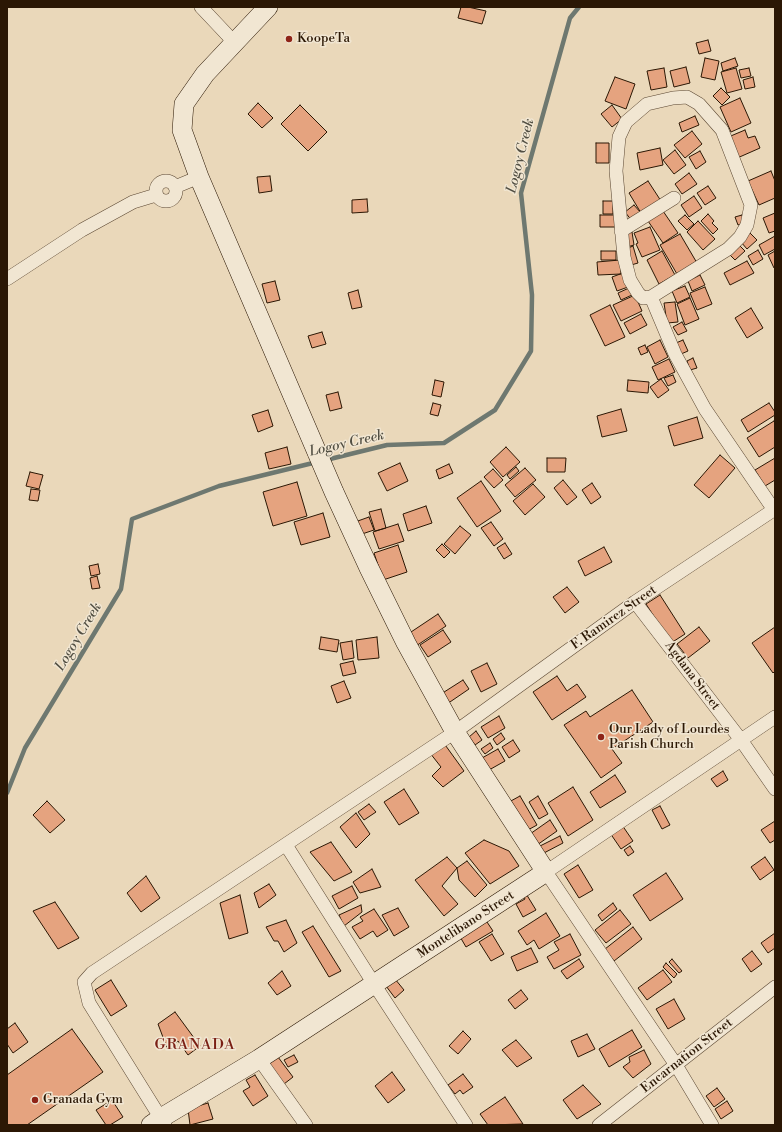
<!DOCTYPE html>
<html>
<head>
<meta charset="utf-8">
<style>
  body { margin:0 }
  #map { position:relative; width:782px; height:1132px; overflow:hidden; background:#ead8ba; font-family:"Libre Bodoni",serif }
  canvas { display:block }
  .frame { position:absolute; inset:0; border:8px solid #2b1704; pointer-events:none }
</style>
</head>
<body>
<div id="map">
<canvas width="782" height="1132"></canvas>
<div class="frame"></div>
</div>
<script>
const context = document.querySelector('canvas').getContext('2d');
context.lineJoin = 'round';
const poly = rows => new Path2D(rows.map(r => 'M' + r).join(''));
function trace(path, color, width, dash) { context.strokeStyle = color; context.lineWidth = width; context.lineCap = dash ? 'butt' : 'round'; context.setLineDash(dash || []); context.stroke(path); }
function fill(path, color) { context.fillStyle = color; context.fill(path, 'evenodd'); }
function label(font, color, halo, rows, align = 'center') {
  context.font = font + ' "Libre Bodoni",serif'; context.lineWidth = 3; context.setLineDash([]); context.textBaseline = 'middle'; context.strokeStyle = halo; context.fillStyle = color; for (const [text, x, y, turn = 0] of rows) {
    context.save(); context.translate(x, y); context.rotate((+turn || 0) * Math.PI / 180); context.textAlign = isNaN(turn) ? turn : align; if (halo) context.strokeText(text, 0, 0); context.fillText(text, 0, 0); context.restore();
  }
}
trace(poly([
  [326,460,387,445,444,443,495,410,531,351,532,295,521,193,570,18,579,7],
  [7,793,25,748,121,589,132,519,219,486,317,462]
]), '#6e7870', 4.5);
const building = poly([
  [461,7,468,7,486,11,482,24,458,18,461,7],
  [708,40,711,51,699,54,696,43,708,40],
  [705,58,719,61,715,80,701,77,705,58],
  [735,58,738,66,723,71,721,63,735,58],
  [686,67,690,83,674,87,670,71,686,67],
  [664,68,667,87,651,90,647,71,664,68],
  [736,68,742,89,727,93,721,72,736,68],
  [749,68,751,76,741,78,739,70,749,68],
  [615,77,635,84,626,109,605,101,615,77],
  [753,77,755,87,745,89,743,80,753,77],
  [721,88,730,97,722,105,713,96,721,88],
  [740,98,751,123,731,132,720,107,740,98],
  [258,103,273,118,262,128,248,114,258,103],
  [300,105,327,132,308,151,281,124,300,105],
  [612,105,622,119,612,127,601,114,612,105],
  [695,116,699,125,682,132,679,123,695,116],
  [745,130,748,138,755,136,760,148,735,159,726,138,745,130],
  [692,131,702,144,685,158,674,145,692,131],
  [596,143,609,143,609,163,596,163,596,143],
  [660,148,663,165,640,170,637,153,660,148],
  [675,150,686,165,674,174,663,160,675,150],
  [700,151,706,162,696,169,689,157,700,151],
  [771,171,775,181,775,198,759,205,748,181,771,171],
  [689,173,697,184,682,194,675,184,689,173],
  [270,176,272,191,259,193,257,177,270,176],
  [648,181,661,201,641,213,629,193,648,181],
  [708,186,716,198,705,205,697,193,708,186],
  [694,196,702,208,689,217,681,205,694,196],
  [367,199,368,212,352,213,352,200,367,199],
  [603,201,613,201,613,214,603,214,603,201],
  [634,205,641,213,632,221,625,212,634,205],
  [663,211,678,233,663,243,648,221,663,211],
  [775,213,775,231,769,233,763,218,775,213],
  [708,214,714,221,712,223,718,229,713,234,701,221,708,214],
  [600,215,615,215,615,227,600,227,600,215],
  [685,215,694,224,687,230,678,221,685,215],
  [742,215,744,223,738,225,735,217,742,215],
  [698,221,715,239,703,250,687,232,698,221],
  [650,227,660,250,642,257,636,244,638,243,634,233,650,227],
  [632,232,634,245,627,247,624,233,632,232],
  [750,233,757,240,747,249,741,242,750,233],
  [680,234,697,263,677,274,660,245,680,234],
  [775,236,775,249,764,255,759,245,775,236],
  [736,242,745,251,735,260,726,251,736,242],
  [633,246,638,263,631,265,626,249,633,246],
  [758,250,763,259,753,265,748,256,758,250],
  [601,251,616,251,616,260,601,260,601,251],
  [662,251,675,275,659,284,647,260,662,251],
  [775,251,775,267,774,268,768,255,775,251],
  [620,260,621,274,598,275,597,262,620,260],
  [747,261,754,273,730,285,724,273,747,261],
  [623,273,628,287,617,291,612,277,623,273],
  [700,275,705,285,692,291,688,281,700,275],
  [275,281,280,300,267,303,262,284,275,281],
  [685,286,690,297,677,303,672,291,685,286],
  [705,287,712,304,697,310,690,293,705,287],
  [629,288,632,295,621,300,618,293,629,288],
  [358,290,362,307,352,309,348,293,358,290],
  [635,295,642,311,621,321,613,305,635,295],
  [690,298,699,319,685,325,677,304,690,298],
  [675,302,678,322,667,323,664,303,675,302],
  [610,305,625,337,605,346,590,315,610,305],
  [751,308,763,328,747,338,735,318,751,308],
  [641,314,647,325,630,334,624,323,641,314],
  [682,322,687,331,678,335,673,327,682,322],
  [322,332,326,344,312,348,308,336,322,332],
  [660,340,668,357,655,364,647,347,660,340],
  [683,340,688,351,681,354,676,343,683,340],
  [645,345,648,352,641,355,638,348,645,345],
  [693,358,697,368,690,370,687,361,693,358],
  [669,359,675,372,658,380,652,367,669,359],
  [673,375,676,382,668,386,664,378,673,375],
  [661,379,669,390,658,398,650,387,661,379],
  [435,380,444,382,441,397,432,395,435,380],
  [628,380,649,382,648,393,627,391,628,380],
  [338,392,342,408,330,411,326,395,338,392],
  [433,403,441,405,438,416,430,414,433,403],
  [769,403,775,412,775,415,748,432,741,420,769,403],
  [621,409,627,431,602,437,597,416,621,409],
  [268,410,273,426,258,432,252,415,268,410],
  [697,417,703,438,674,446,668,426,697,417],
  [774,421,775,423,775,447,759,457,747,438,774,421],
  [287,447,291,464,269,469,265,453,287,447],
  [506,447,520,462,503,477,490,462,506,447],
  [720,455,735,468,709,498,694,485,720,455],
  [547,458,566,458,565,472,547,472,547,458],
  [775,458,775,480,765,486,755,470,775,458],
  [400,463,408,481,387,491,378,473,400,463],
  [449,464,453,473,439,479,436,470,449,464],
  [516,467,519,471,510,479,507,475,516,467],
  [525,468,536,480,515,497,505,485,525,468],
  [493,469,503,480,494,488,484,477,493,469],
  [30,472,43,475,39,489,26,486,30,472],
  [563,480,577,497,567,505,554,488,563,480],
  [481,481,501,511,477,527,457,498,481,481],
  [297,482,307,516,273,526,263,492,297,482],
  [592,483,601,497,591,504,582,490,592,483],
  [533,484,545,497,525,515,513,501,533,484],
  [31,489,40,490,38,501,29,500,31,489],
  [426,506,432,523,408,531,403,514,426,506],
  [381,509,386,528,375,531,369,512,381,509],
  [323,513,330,537,301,545,294,522,323,513],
  [369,517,374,530,359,535,355,522,369,517],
  [491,522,503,539,494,546,481,528,491,522],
  [398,524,404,541,379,549,373,532,398,524],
  [460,526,471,535,455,554,444,544,460,526],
  [505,543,512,554,504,559,497,548,505,543],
  [442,544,450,552,444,558,436,550,442,544],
  [398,545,407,572,383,580,374,553,398,545],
  [604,547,612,562,585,576,578,561,604,547],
  [98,564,100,574,91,576,89,566,98,564],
  [97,576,100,588,92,589,90,578,97,576],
  [567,587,579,602,565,613,553,597,567,587],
  [660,595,685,634,671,643,646,604,660,595],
  [438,614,446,626,416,646,408,634,438,614],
  [699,627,710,641,688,658,677,644,699,627],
  [775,627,775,671,773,673,752,643,775,627],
  [443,630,451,642,428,657,420,645,443,630],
  [321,637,339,640,337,652,319,649,321,637],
  [377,637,379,658,358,660,356,640,377,637],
  [352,641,354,658,343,660,340,643,352,641],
  [353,661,356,673,343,676,340,664,353,661],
  [487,663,497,684,481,692,471,671,487,663],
  [557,676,567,691,577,684,586,697,552,720,533,692,557,676],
  [463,680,469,689,447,704,441,694,463,680],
  [344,681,351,698,337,703,331,686,344,681],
  [632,690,653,722,612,749,622,763,601,778,564,725,586,711,590,717,632,690],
  [499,716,505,728,488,738,481,727,499,716],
  [476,731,482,740,475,745,469,737,476,731],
  [501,733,505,739,497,745,493,739,501,733],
  [513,740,520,751,509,758,502,747,513,740],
  [443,742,464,771,443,787,432,776,441,767,430,753,443,742],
  [490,743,493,748,485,754,481,749,490,743],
  [498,749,505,761,489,770,482,758,498,749],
  [723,771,728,780,717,787,711,779,723,771],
  [615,775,626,792,600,808,590,792,615,775],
  [573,787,593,820,568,836,548,803,573,787],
  [404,789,419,813,399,825,384,802,404,789],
  [520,796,537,825,526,831,509,802,520,796],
  [538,796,548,814,539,819,529,802,538,796],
  [47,801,65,820,50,833,33,815,47,801],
  [369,804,376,812,364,820,358,812,369,804],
  [660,806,670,825,662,829,652,810,660,806],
  [356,813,370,834,356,848,340,827,356,813],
  [550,820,557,831,537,845,530,834,550,820],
  [775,821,775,840,770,843,761,830,775,821],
  [622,825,633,841,621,849,610,833,622,825],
  [560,836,563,843,542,854,538,847,560,836],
  [484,840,509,851,519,866,490,884,465,853,484,840],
  [331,842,352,872,334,881,310,852,331,842],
  [630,846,634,852,628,856,624,850,630,846],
  [447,857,457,868,442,886,458,904,444,916,415,880,447,857],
  [765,857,774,870,760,880,751,867,765,857],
  [467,861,487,885,475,897,459,880,457,868,467,861],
  [578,865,593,890,579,898,564,874,578,865],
  [372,869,381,887,360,893,353,882,372,869],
  [666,873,683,899,650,921,633,895,666,873],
  [146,876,160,898,141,912,127,893,146,876],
  [269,884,276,895,259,908,254,893,269,884],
  [352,886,358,898,339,909,332,896,352,886],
  [525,892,536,910,523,917,516,904,525,899,522,893,525,892],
  [240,895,248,933,229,939,220,903,240,895],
  [55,902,79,938,58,949,33,911,55,902],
  [613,903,617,909,602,921,598,915,613,903],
  [361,905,362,912,344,926,339,915,361,905],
  [398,908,409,927,394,936,382,915,398,908],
  [374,909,388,930,377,937,373,931,360,939,352,927,363,921,360,917,374,909],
  [620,910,631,924,606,943,595,930,620,910],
  [546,913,560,936,539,949,534,940,527,945,518,931,546,913],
  [485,919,493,931,466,947,459,935,485,919],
  [286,920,297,943,284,952,278,941,274,941,266,927,286,920],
  [313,926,341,971,329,977,302,932,313,926],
  [633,927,642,939,614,961,605,949,633,927],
  [775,933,775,948,768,953,761,943,775,933],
  [492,934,504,954,491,961,479,942,492,934],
  [570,934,581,955,554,969,547,957,559,950,554,942,570,934],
  [531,948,538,962,517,971,511,957,531,948],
  [752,951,762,964,751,972,742,959,752,951],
  [579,959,584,967,567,979,561,971,579,959],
  [672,959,682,971,679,973,669,962,672,959],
  [666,963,677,974,674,978,663,967,666,963],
  [663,970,672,982,647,1000,638,988,663,970],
  [282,971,291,986,277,995,268,983,282,971],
  [395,979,404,990,395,998,386,986,395,979],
  [111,980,127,1006,111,1016,95,990,111,980],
  [521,990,528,999,515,1009,508,1000,521,990],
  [674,999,685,1019,668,1029,656,1009,674,999],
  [175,1012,200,1046,188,1055,178,1041,167,1048,158,1024,175,1012],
  [15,1023,28,1042,13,1053,7,1044,7,1029,15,1023],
  [72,1029,103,1072,27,1125,7,1125,7,1075,72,1029],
  [632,1030,642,1047,609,1067,599,1049,632,1030],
  [463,1031,471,1039,458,1054,449,1046,463,1031],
  [587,1034,595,1049,578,1057,571,1041,587,1034],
  [516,1040,532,1058,517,1067,502,1050,516,1040],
  [644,1050,651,1064,633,1078,623,1067,630,1062,629,1057,644,1050],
  [294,1055,298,1062,288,1067,284,1060,294,1055],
  [278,1057,293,1077,284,1084,268,1064,278,1057],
  [392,1072,405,1090,388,1103,375,1086,392,1072],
  [463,1074,473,1087,463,1094,460,1090,455,1094,448,1085,463,1074],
  [255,1075,268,1096,253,1106,243,1091,250,1087,246,1080,255,1075],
  [583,1085,601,1104,577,1119,563,1100,583,1085],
  [717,1088,725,1099,714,1107,706,1096,717,1088],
  [505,1097,523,1124,488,1125,480,1114,505,1097],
  [112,1100,123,1117,110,1125,106,1125,96,1110,112,1100],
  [727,1101,733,1111,721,1119,715,1109,727,1101],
  [208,1103,213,1119,190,1125,188,1109,208,1103]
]);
fill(building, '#e5a37f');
trace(building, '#2b1704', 1);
const minor = poly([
  [201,7,234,42],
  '156 191a10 10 0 1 1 20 0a10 10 0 1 1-20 0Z',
  [175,187,199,177],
  [621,231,674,198],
  [7,279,82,230,133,202,156,195],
  [651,297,728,249,740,237,747,225,751,205,722,130,699,104,687,97,673,98,647,104,626,122,619,137,616,171,624,257,630,280,638,293,643,298,651,297,675,354,705,409,774,510],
  [635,602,741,740,775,789],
  [286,845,374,984,466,1125],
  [259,1059,306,1125],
  [165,1125,89,1003,84,982,92,973,455,732,635,602,775,509],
  [599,1125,775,987],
  [712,1125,676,1065,546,872,775,717]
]);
const secondary = poly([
  [151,1125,161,1118,259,1059,546,872,455,732,406,643,369,568,334,492,199,177,182,130,184,104,205,74,268,7]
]);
trace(minor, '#5b4732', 14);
trace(secondary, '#2b1704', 20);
trace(minor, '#f1e6d2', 13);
trace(secondary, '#f1e6d2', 19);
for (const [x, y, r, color] of [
  [289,39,4,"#8f2418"],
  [601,737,4,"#8f2418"],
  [35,1100,4,"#8f2418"]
]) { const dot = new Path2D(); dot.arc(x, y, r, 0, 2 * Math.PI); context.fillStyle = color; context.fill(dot); trace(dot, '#f1e6d2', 1.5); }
label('13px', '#2b1704', '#f1e6d2', [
  ["KoopeTa",297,39],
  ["Our Lady of Lourdes",609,730],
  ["Parish Church",609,745],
  ["Granada Gym",43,1100]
], 'left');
label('13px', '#2b1704', '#f1e6d2', [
  ["F. Ramirez Street",614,618,-35],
  ["Agdana Street",692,676,53],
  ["Montelibano Street",466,925,-33],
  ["Encarnation Street",687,1056,-38]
]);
label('italic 14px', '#524f43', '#f1e6d2', [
  ["Logoy Creek",521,156,-76],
  ["Logoy Creek",347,444,-13],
  ["Logoy Creek",79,637,-59]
]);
context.letterSpacing = '1px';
label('15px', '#7a1f14', '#f1e6d2', [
  ["GRANADA",195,1045]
]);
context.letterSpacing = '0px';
</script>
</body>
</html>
